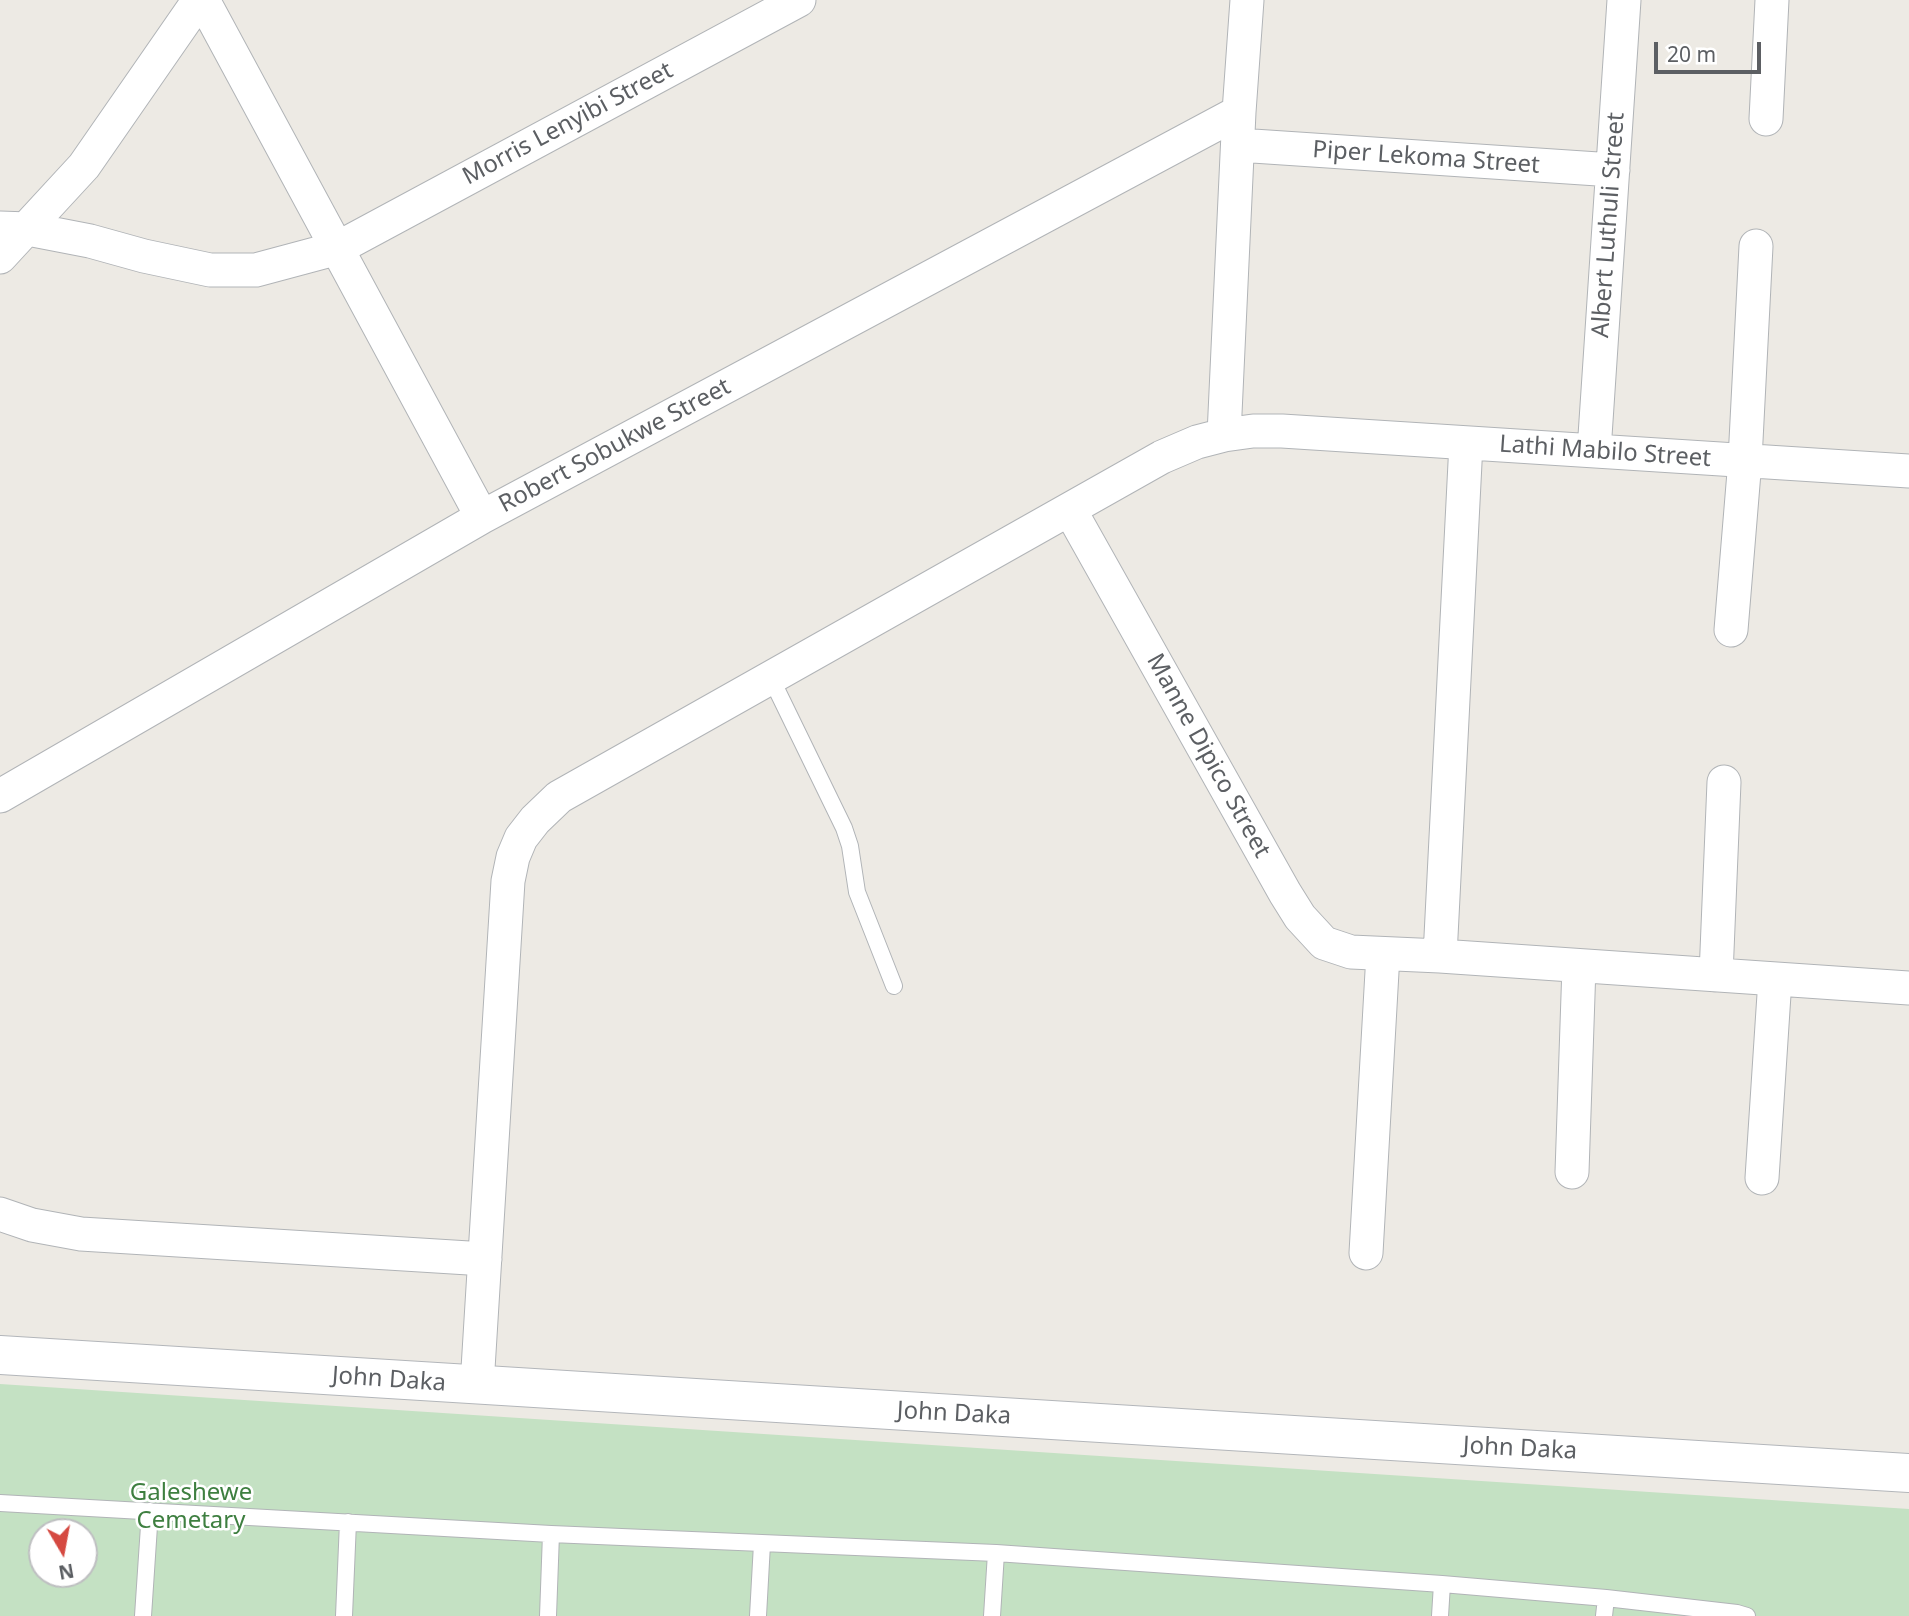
<!DOCTYPE html>
<html>
<head>
<meta charset="utf-8">
<style>
  body { margin:0 }
  #map { position:relative; width:1909px; height:1616px; overflow:hidden; background:#edeae4; font-family:"Noto Sans",sans-serif }
  canvas { display:block }
  .north { position:absolute; left:28px; top:1518px; width:70px; height:70px; box-sizing:border-box; background:#fff; border:2px solid #bebfc1; border-radius:50%; rotate:170deg; font-size:19px; font-weight:700; line-height:28px; text-align:center; color:#5c5f63 }
  .north::after { content:''; display:block; margin:auto; width:24px; height:32px; background:#d54941; clip-path:polygon(50% 0,100% 100%,50% 72%,0 100%) }
  .scale { position:absolute; left:1654px; top:42px; width:107px; height:32px; box-sizing:border-box; border:4px solid #5c5f63; border-top:0; padding-left:9px; font-size:21px; line-height:24px; white-space:nowrap; color:#5c5f63; -webkit-text-stroke:5px #fff; paint-order:stroke }
</style>
</head>
<body>
<div id="map">
<canvas width="1909" height="1616"></canvas>
<div class="north">N</div>
<div class="scale">20 m</div>
</div>
<script>
const context = document.querySelector('canvas').getContext('2d');
context.lineJoin = 'round';
function fill(path, color) { context.fillStyle = color; context.fill(path, 'evenodd'); }
const poly = rows => new Path2D(rows.map(r => 'M' + r).join(''));
function trace(path, color, width, dash) { context.strokeStyle = color; context.lineWidth = width; context.lineCap = dash ? 'butt' : 'round'; context.setLineDash(dash || []); context.stroke(path); }
function label(font, color, halo, rows, align = 'center') {
  context.font = font + ' "Noto Sans",sans-serif'; context.lineWidth = 5; context.setLineDash([]); context.textBaseline = 'middle'; context.strokeStyle = halo; context.fillStyle = color; for (const [text, x, y, turn = 0] of rows) {
    context.save(); context.translate(x, y); context.rotate((+turn || 0) * Math.PI / 180); context.textAlign = isNaN(turn) ? turn : align; if (halo) context.strokeText(text, 0, 0); context.fillText(text, 0, 0); context.restore();
  }
}
fill(poly([
  [0,1384,1909,1509,1909,1616,0,1616],
  [42,1532,84,1532,84,1574,42,1574]
]), '#c4e1c3');
const lane = poly([
  [771,678,844,828,850,846,857,892,894,986],
  [0,1503,551,1534,996,1553,1442,1584,1606,1598,1737,1613,1747,1616],
  [143,1616,150,1511],
  [344,1616,348,1522],
  [548,1616,551,1534],
  [758,1616,762,1544],
  [992,1616,996,1553],
  [1440,1616,1442,1584],
  [1604,1616,1606,1598]
]);
const street = poly([
  [203,0,482,517],
  [1766,119,1772,0],
  [1238,145,1613,170],
  [0,228,28,229,90,241,144,256,210,270,256,270,338,248,799,0],
  [0,257,84,166,199,0],
  [1224,435,1239,112,1247,0],
  [1594,451,1624,0],
  [1070,510,1285,893,1300,917,1324,943,1351,952,1440,956,1909,988],
  [1731,630,1745,460,1756,246],
  [0,796,482,517,1239,112],
  [1440,956,1466,443],
  [1716,975,1724,782],
  [1572,1172,1579,966],
  [1762,1178,1775,979],
  [0,1214,32,1225,81,1234,485,1259],
  [1366,1253,1383,954],
  [477,1385,508,881,513,857,521,838,535,820,559,797,1162,457,1197,442,1224,435,1253,431,1282,431,1909,471]
]);
const secondary = poly([
  [0,1355,1909,1473]
]);
trace(lane, '#b1b4b7', 18);
trace(street, '#b1b4b7', 35);
trace(secondary, '#b3b6ba', 40);
trace(lane, '#fff', 16);
trace(street, '#fff', 33);
trace(secondary, '#fff', 38);
label('24px', '#5c5f63', '#fff', [
  ["Morris Lenyibi Street",568,124,-28],
  ["Piper Lekoma Street",1426,158,4],
  ["Albert Luthuli Street",1609,225,-86],
  ["Robert Sobukwe Street",615,446,-28],
  ["Lathi Mabilo Street",1605,452,4],
  ["Manne Dipico Street",1208,756,61],
  ["John Daka",389,1380,4],
  ["John Daka",954,1414,3],
  ["John Daka",1520,1449,3]
]);
label('24px', '#3e7f40', '#fff', [
  ["Galeshewe",191,1493],
  ["Cemetary",191,1521]
]);
</script>
</body>
</html>
